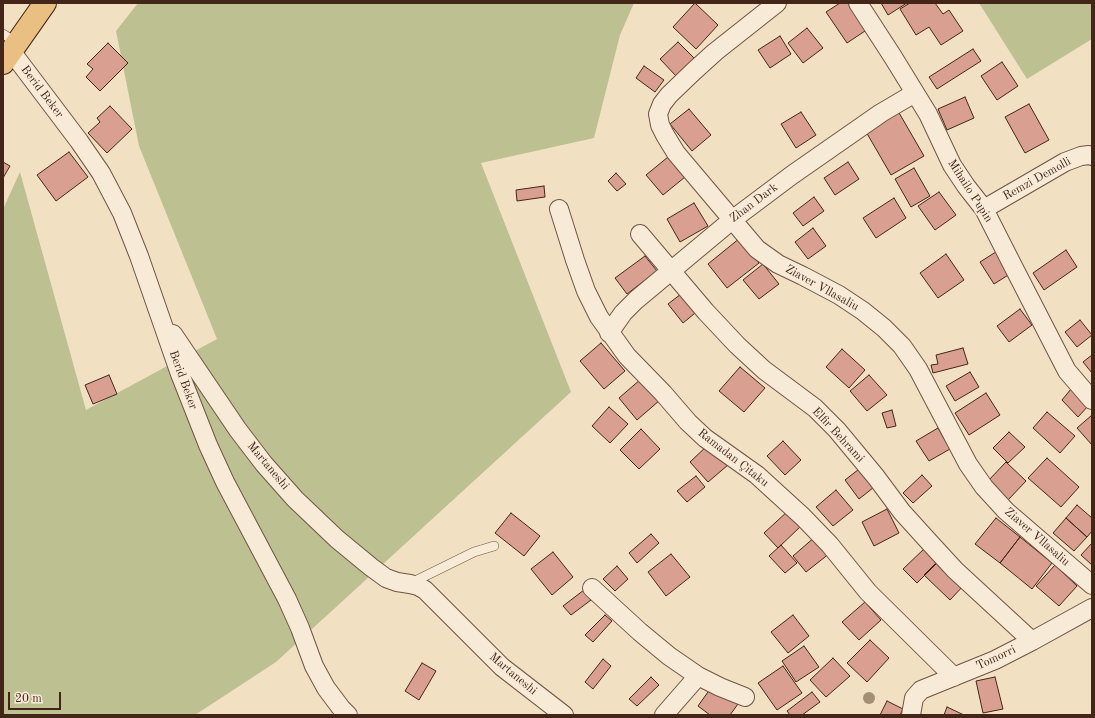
<!DOCTYPE html>
<html>
<head>
<meta charset="utf-8">
<style>
  body { margin:0 }
  #map { position:relative; width:1095px; height:718px; overflow:hidden; background:#f2e0c3; font-family:"Old Standard TT",serif }
  canvas { display:block }
  .frame { position:absolute; inset:0; border:4px solid #442618; pointer-events:none }
  .scale { position:absolute; left:8px; top:692px; width:53px; height:18px; box-sizing:border-box; border:2px solid #442618; border-top:0; padding-left:5px; font-size:12px; line-height:14px; white-space:nowrap; color:#442618; -webkit-text-stroke:3px #f7ebd8; paint-order:stroke }
</style>
</head>
<body>
<div id="map">
<canvas width="1095" height="718"></canvas>
<div class="frame"></div>
<div class="scale">20 m</div>
</div>
<script>
const context = document.querySelector('canvas').getContext('2d');
context.lineJoin = 'round';
function fill(path, color) { context.fillStyle = color; context.fill(path, 'evenodd'); }
const poly = rows => new Path2D(rows.map(r => 'M' + r).join(''));
function trace(path, color, width, dash) { context.strokeStyle = color; context.lineWidth = width; context.lineCap = dash ? 'butt' : 'round'; context.setLineDash(dash || []); context.stroke(path); }
function label(font, color, halo, rows, align = 'center') {
  context.font = font + ' "Old Standard TT",serif'; context.lineWidth = 3.5; context.setLineDash([]); context.textBaseline = 'middle'; context.strokeStyle = halo; context.fillStyle = color; for (const [text, x, y, turn = 0] of rows) {
    context.save(); context.translate(x, y); context.rotate((+turn || 0) * Math.PI / 180); context.textAlign = isNaN(turn) ? turn : align; if (halo) context.strokeText(text, 0, 0); context.fillText(text, 0, 0); context.restore();
  }
}
fill(poly([
  [138,3,634,3,620,35,594,138,481,163,571,392,276,662,195,715,3,715,3,209,20,172,86,410,217,339,139,146,116,31],
  [979,3,1092,3,1092,39,1027,79]
]), '#bdc192');
const building = poly([
  [695,3,718,25,696,49,673,27,695,3],
  [840,3,851,3,868,29,847,43,826,12,840,3],
  [881,3,907,3,888,15,881,3],
  [910,3,935,3,943,14,949,10,963,31,941,45,929,27,916,35,900,9,910,3],
  [807,28,823,48,803,63,788,43,807,28],
  [780,36,791,54,770,68,758,50,780,36],
  [678,42,695,59,677,77,660,59,678,42],
  [108,43,128,63,100,91,86,77,93,69,87,64,108,43],
  [973,49,981,61,937,89,929,77,973,49],
  [1002,62,1018,86,997,100,981,76,1002,62],
  [644,66,664,80,655,92,636,78,644,66],
  [965,97,974,118,947,130,938,109,965,97],
  [1029,104,1049,140,1025,153,1005,117,1029,104],
  [110,106,132,129,107,153,88,133,100,122,97,118,110,106],
  [689,109,711,135,692,151,670,124,689,109],
  [898,111,924,156,891,175,865,130,898,111],
  [801,112,816,135,796,148,781,124,801,112],
  [69,152,88,177,56,201,37,175,69,152],
  [668,157,685,177,663,195,646,175,668,157],
  [3,162,10,166,3,178,3,162],
  [848,162,859,179,835,195,824,178,848,162],
  [914,168,930,196,911,207,895,179,914,168],
  [616,173,626,184,617,191,608,181,616,173],
  [544,186,545,197,517,201,516,190,544,186],
  [939,192,956,215,935,230,918,206,939,192],
  [814,197,824,211,803,226,793,213,814,197],
  [894,198,906,218,876,238,863,218,894,198],
  [694,203,708,226,680,242,667,219,694,203],
  [813,228,826,246,808,259,795,242,813,228],
  [740,238,759,263,727,288,708,264,740,238],
  [999,250,1013,272,994,284,980,262,999,250],
  [1066,250,1077,267,1044,290,1033,273,1066,250],
  [946,254,964,280,938,298,920,273,946,254],
  [645,256,657,271,627,294,615,278,645,256],
  [763,264,779,284,759,299,743,280,763,264],
  [685,291,700,309,683,323,668,304,685,291],
  [1020,309,1032,325,1009,342,997,326,1020,309],
  [1080,320,1092,335,1077,347,1065,332,1080,320],
  [601,343,625,371,604,389,580,361,601,343],
  [963,348,968,364,933,373,931,365,938,364,936,355,963,348],
  [842,349,865,370,849,388,826,367,842,349],
  [1092,355,1092,373,1083,362,1092,355],
  [740,367,765,388,744,412,719,391,740,367],
  [970,372,979,387,955,401,946,386,970,372],
  [109,375,117,394,93,404,85,385,109,375],
  [869,375,887,395,867,411,850,391,869,375],
  [641,379,660,400,637,420,619,398,641,379],
  [1071,389,1089,405,1078,417,1062,400,1071,389],
  [986,393,1000,415,969,435,955,413,986,393],
  [609,407,628,424,610,443,592,426,609,407],
  [892,410,896,426,887,428,882,413,892,410],
  [1047,412,1075,436,1060,453,1033,428,1047,412],
  [1092,415,1092,445,1077,428,1092,415],
  [938,428,950,449,929,461,916,441,938,428],
  [641,429,660,449,639,469,620,450,641,429],
  [1009,432,1025,447,1008,463,993,448,1009,432],
  [783,441,801,460,785,475,767,456,783,441],
  [709,444,728,465,708,482,690,462,709,444],
  [1047,458,1079,487,1061,507,1028,478,1047,458],
  [1006,462,1026,481,1008,500,988,481,1006,462],
  [863,466,878,484,859,499,845,480,863,466],
  [922,475,932,486,913,503,903,493,922,475],
  [696,476,705,487,687,502,677,491,696,476],
  [836,490,853,510,833,526,816,507,836,490],
  [1077,505,1092,518,1092,531,1087,537,1066,518,1077,505],
  [887,509,899,533,874,546,862,522,887,509],
  [788,511,801,526,778,548,764,533,788,511],
  [511,513,540,536,524,556,495,533,511,513],
  [996,518,1020,537,1000,563,975,544,996,518],
  [1066,518,1087,537,1074,551,1053,533,1066,518],
  [651,534,659,543,637,563,629,553,651,534],
  [816,536,830,553,806,572,793,556,816,536],
  [1020,537,1052,563,1032,589,1000,563,1020,537],
  [1092,543,1092,565,1081,555,1092,543],
  [781,545,797,563,785,573,769,556,781,545],
  [925,548,938,562,917,583,903,569,925,548],
  [553,552,573,577,552,595,531,569,553,552],
  [671,554,690,577,666,596,648,572,671,554],
  [940,559,965,584,950,600,924,575,940,559],
  [1055,565,1077,586,1059,606,1036,586,1055,565],
  [617,566,628,579,615,591,603,579,617,566],
  [584,590,591,600,571,615,563,606,584,590],
  [865,602,881,620,859,640,842,622,865,602],
  [605,615,612,621,593,642,585,635,605,615],
  [793,615,809,636,788,653,771,632,793,615],
  [870,640,889,658,867,682,847,663,870,640],
  [804,646,819,667,796,682,782,661,804,646],
  [833,658,850,676,826,697,810,680,833,658],
  [603,659,611,666,593,689,585,682,603,659],
  [422,663,436,671,419,700,405,691,422,663],
  [783,666,802,693,777,710,758,683,783,666],
  [651,677,659,685,637,706,629,699,651,677],
  [995,677,1003,709,983,713,976,681,995,677],
  [713,685,738,704,730,715,710,715,698,706,713,685],
  [812,692,820,702,802,715,790,715,787,711,812,692],
  [887,701,903,709,900,715,880,715,887,701],
  [947,707,964,715,944,715,947,707]
]);
fill(building, '#d99f90');
trace(building, '#442618', 1);
const lane = poly([
  [3,34,17,43],
  [411,583,474,552,494,546]
]);
const street = poly([
  [777,3,715,52,694,71,669,95,662,104,658,114,660,125,665,135,676,153,757,249,778,264,803,276,839,295,863,311,884,328,902,346,918,369,968,464,984,487,1006,511,1092,585],
  [858,3,893,57,928,114,952,165,966,186,984,209,1014,268,1067,371,1092,400],
  [11,51,79,141,101,173,122,213,139,256,180,374,208,445,225,482,287,599,300,628,314,666,326,688,341,708,348,715],
  [559,209,575,260,586,291,599,317,627,356,663,393,688,422,705,438,757,475,803,517,830,545,868,592,954,677],
  [984,209,1065,162,1081,156,1089,155,1092,156],
  [640,234,706,312,737,345,764,370,815,408,837,430,876,477,902,512,931,544,955,570,1032,641],
  [609,333,623,313,636,300,732,220,792,175,881,113,915,93],
  [173,334,238,430,264,464,295,499,337,539,371,567,386,578,397,582,410,584,418,586,425,590,502,667,564,715],
  [592,588,640,632,669,656,698,676,664,715],
  [698,676,720,687,745,697],
  [911,715,914,698,921,690,995,660,1032,641,1092,608]
]);
const primary = poly([
  [3,63,45,3]
]);
trace(lane, '#705443', 10);
trace(street, '#705443', 20);
trace(primary, '#442618', 24);
trace(lane, '#f7ebd8', 9);
trace(street, '#f7ebd8', 18);
trace(primary, '#e9c082', 22);
context.fillStyle = '#a38f75';
for (const [x, y] of [
  [869,698]
]) { context.beginPath(); context.arc(x, y, 6, 0, 2 * Math.PI); context.fill(); }
label('12px', '#442618', '#f7ebd8', [
  ["Berid Beker",42,92,53],
  ["Remzi Demolli",1037,179,-29],
  ["Mihailo Pupin",970,191,57],
  ["Zhan Dark",754,203,-37],
  ["Ziaver Vllasaliu",822,288,29],
  ["Berid Beker",183,380,70],
  ["Elfir Behrami",838,435,47],
  ["Ramadan Çitaku",733,458,38],
  ["Martaneshi",268,466,50],
  ["Ziaver Vllasaliu",1037,537,41],
  ["Tomorri",996,658,-25],
  ["Martaneshi",513,674,40]
]);
</script>
</body>
</html>
